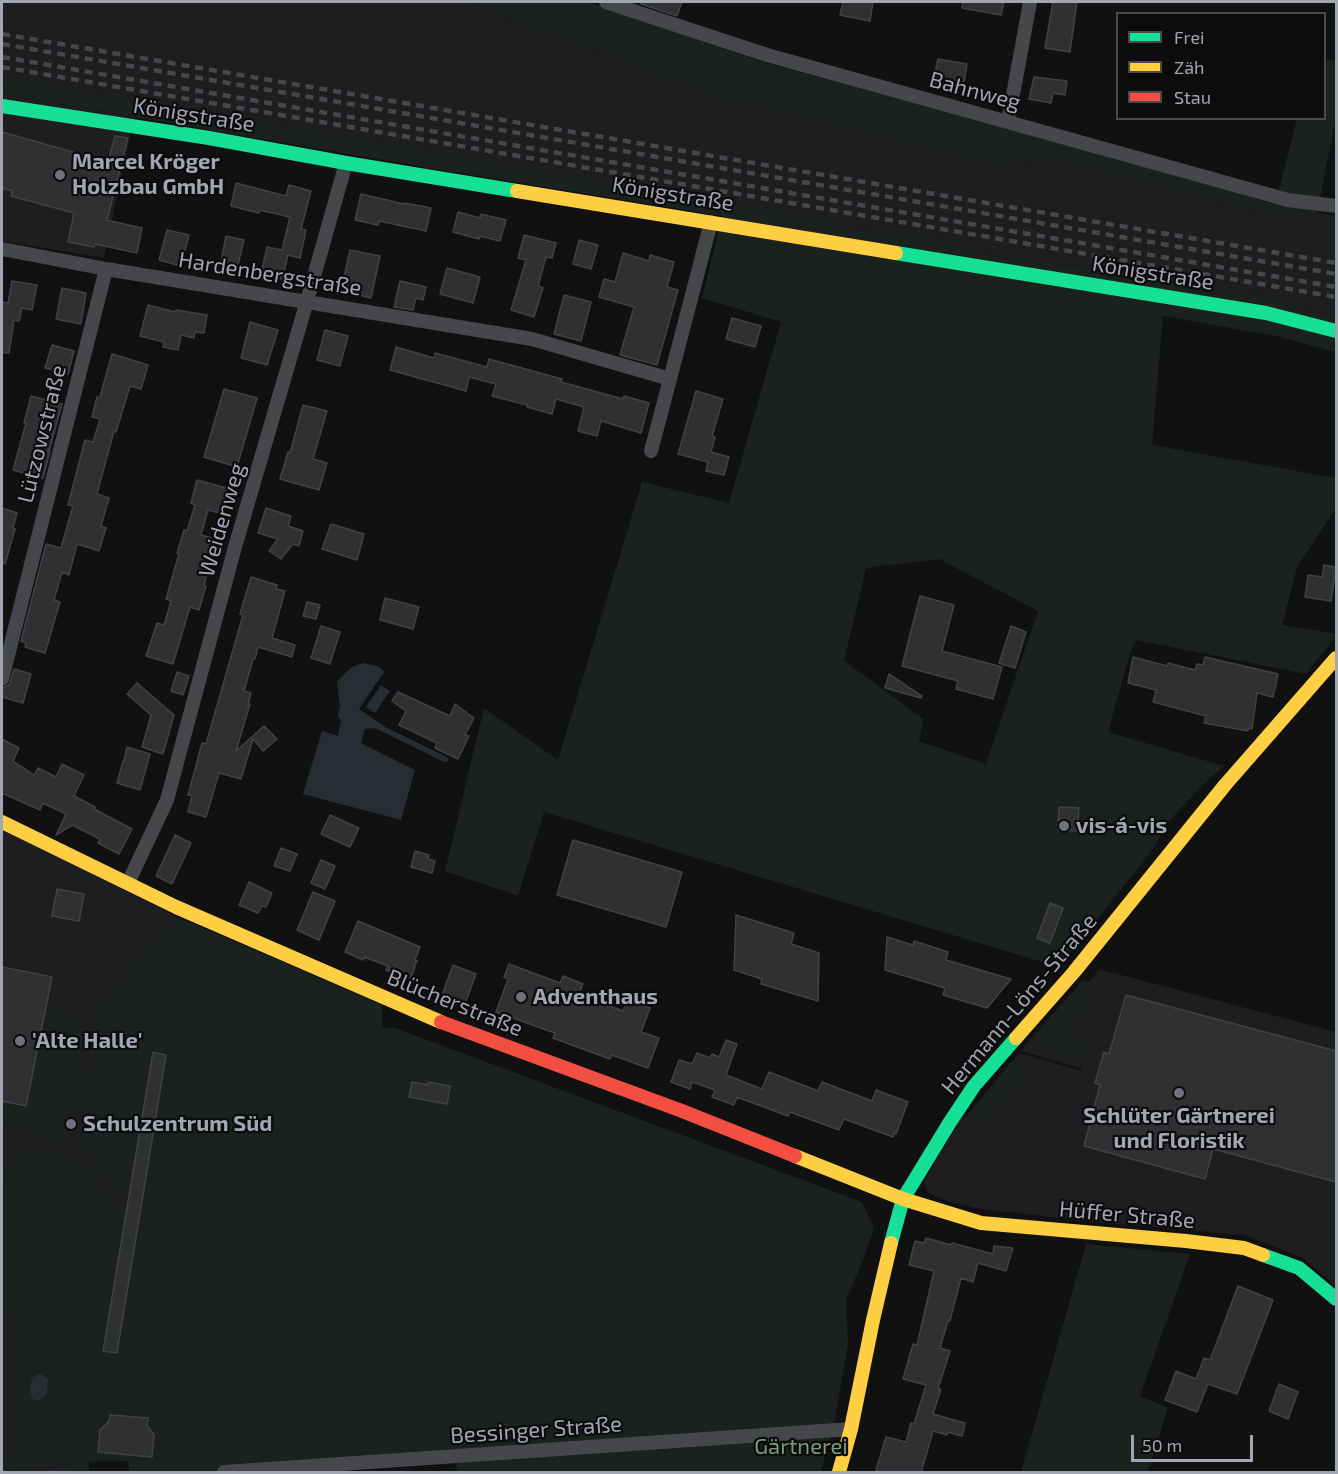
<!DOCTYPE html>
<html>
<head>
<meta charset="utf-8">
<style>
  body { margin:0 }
  #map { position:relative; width:1338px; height:1474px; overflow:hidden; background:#111112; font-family:"Exo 2",sans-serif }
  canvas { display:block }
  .frame { position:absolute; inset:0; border:3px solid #a2a6b2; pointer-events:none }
  .legend { position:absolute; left:1116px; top:12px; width:210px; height:108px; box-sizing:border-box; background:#0c0c0d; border:2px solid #484a4f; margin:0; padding:8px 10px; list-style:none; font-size:18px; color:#a2a6b2 }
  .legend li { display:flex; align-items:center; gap:12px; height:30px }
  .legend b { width:30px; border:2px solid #484a4f }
  .scale { position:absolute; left:1131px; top:1435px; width:122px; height:27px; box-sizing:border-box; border:3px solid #a2a6b2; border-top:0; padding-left:8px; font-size:18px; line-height:21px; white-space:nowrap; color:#a2a6b2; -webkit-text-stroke:4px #0c0c0d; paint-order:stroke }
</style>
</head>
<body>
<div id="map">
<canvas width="1338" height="1474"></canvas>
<div class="frame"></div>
<ul class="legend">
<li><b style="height:8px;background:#16e098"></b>Frei</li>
<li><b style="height:8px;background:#ffcf43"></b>Zäh</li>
<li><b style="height:8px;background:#f24e42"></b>Stau</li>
</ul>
<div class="scale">50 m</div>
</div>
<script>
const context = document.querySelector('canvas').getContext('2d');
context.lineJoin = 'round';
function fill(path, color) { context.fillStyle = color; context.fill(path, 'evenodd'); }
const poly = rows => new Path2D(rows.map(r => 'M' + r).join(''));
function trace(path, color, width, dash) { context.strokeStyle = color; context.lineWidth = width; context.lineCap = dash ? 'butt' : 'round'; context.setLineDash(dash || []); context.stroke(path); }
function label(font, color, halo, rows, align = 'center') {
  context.font = font + ' "Exo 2",sans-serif'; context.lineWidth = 4.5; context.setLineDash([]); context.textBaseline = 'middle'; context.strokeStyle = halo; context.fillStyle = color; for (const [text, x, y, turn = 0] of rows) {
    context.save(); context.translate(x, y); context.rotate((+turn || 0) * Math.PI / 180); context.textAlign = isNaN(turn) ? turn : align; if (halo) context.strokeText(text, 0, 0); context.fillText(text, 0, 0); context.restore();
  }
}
fill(poly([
  [2,2,469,2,504,16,626,60,713,96,1000,166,1043,158,1292,219,1310,213,1317,213,1336,215,1336,315,1333,316,1301,310,1287,300,1264,296,1247,294,1203,285,1191,287,1130,276,1120,270,1095,266,1045,265,968,252,958,242,876,228,863,232,851,229,840,222,693,197,681,198,669,196,656,191,512,166,499,166,487,165,475,159,350,138,337,139,324,137,313,132,182,109,169,110,157,108,146,103,15,80,2,81],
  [2,94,134,117,104,258,2,241],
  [2,828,175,916,102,1350,73,1472,2,1472],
  [1099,969,1336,1032,1336,1286,1301,1257,1244,1235,1093,1222,981,1209,953,1203,928,1193,924,1181,962,1117,964,1119,986,1123,1025,1072,1018,1062,1012,1061,1019,1053,1081,1071,1081,1068,1021,1051,1028,1042,1083,1057,1072,1042,1088,985,1098,988,1099,985,1089,982]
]), '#1e1e20');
fill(poly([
  [469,2,588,2,625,15,763,62,1006,128,1275,204,1297,119,1324,118,1325,59,1336,61,1336,117,1317,213,1310,213,1292,219,1043,158,1000,166,713,96,626,60,504,16],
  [15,80,146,103,157,108,169,110,182,109,313,132,324,137,337,139,350,138,475,159,487,165,499,166,512,166,656,191,669,196,681,198,693,197,840,222,851,229,863,232,876,228,958,242,968,252,1045,265,1095,266,1120,270,1130,276,1191,287,1203,285,1247,294,1264,296,1287,300,1301,310,1333,316,1336,315,1336,352,1276,336,1163,316,1152,445,1336,478,1336,508,1297,567,1282,625,1336,634,1336,636,1306,674,1136,640,1130,653,1108,732,1224,766,1201,787,1168,822,1152,851,1059,967,544,812,518,896,445,871,484,708,558,760,642,482,729,503,781,322,702,298,722,216,429,168,2,94,2,81],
  [939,559,1038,611,986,764,919,741,924,719,844,661,866,568],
  [175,916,382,1005,382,1028,395,1028,862,1202,874,1228,863,1260,846,1300,848,1345,835,1419,821,1472,458,1472,453,1455,240,1470,129,1472,128,1461,89,1462,89,1472,69,1472,68,1464,10,1469,20,1392,18,1334,21,1314,2,1311,2,1219,6,1175,9,1167,27,1154,36,1153,71,1158,88,1166,94,1179,97,1190,111,1203,126,1206,128,1196,119,1195,108,1187,98,1162,84,1152,83,1147,86,1126,90,1052,93,1044,101,1042,152,1051,153,1043,103,1032,99,1029,98,1026,106,999,129,970,163,935,169,926,173,924],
  [1083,980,1100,985,1099,988,1088,985,1072,1042,1087,1046,1083,1057,1028,1042],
  [46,1008,85,1017,76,1049,72,1088,71,1127,67,1147,50,1144,32,1129,2,1121,2,1101,26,1106],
  [1012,1061,1018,1062,1025,1072,986,1123,970,1122,964,1119],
  [1086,1244,1190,1254,1140,1396,1168,1408,1148,1472,1021,1472]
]), '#1b211c');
fill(poly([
  [363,663,378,666,384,672,359,709,387,728,447,757,449,761,444,762,375,728,365,729,361,743,415,770,401,820,303,794,322,731,338,736,341,721,338,716,340,706,337,681,352,667],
  [381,685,390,691,375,713,366,707],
  [41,1374,48,1379,47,1394,44,1398,38,1401,33,1399,31,1396,30,1387,32,1378,37,1375]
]), '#282d34');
const building = poly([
  [641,2,682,2,677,16,641,4,641,2],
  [843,2,873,2,870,21,840,15,843,2],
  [963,2,1004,2,1001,15,962,8,963,2],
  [1053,2,1077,2,1070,52,1045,48,1053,2],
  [938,59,967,64,963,88,933,83,938,59],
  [1034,77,1067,81,1065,95,1053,93,1051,103,1029,99,1034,77],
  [2,132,108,162,115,136,128,138,107,220,142,228,137,253,95,244,94,247,68,242,74,213,11,196,12,191,2,188,2,132],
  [236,183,286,196,289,185,311,191,301,229,306,230,300,258,288,255,282,279,261,274,267,247,282,250,290,217,259,210,259,213,231,206,236,183],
  [361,194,404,204,405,203,431,208,426,231,379,221,378,225,355,220,361,194],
  [458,212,480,218,481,214,506,220,500,241,480,236,479,239,453,232,458,212],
  [167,230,189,235,181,266,159,260,167,230],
  [524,235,556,243,552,258,546,257,538,286,543,288,534,317,511,310,526,260,518,258,524,235],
  [226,236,244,240,238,265,221,261,226,236],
  [579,240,598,245,591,269,573,264,579,240],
  [350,250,380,256,371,298,341,291,350,250],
  [623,253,649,261,650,255,674,262,667,287,678,290,657,365,620,355,634,307,599,297,604,279,615,282,623,253],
  [447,268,480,277,473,303,440,294,447,268],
  [12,281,37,285,32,310,22,308,19,321,14,320,9,353,2,353,2,302,8,303,12,281],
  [400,281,426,287,423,300,416,298,413,310,394,307,400,281],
  [62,288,86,293,81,324,56,319,62,288],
  [564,295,591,302,581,341,554,334,564,295],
  [148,305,175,312,176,310,207,315,204,333,195,332,194,338,181,335,178,350,163,347,164,342,140,336,148,305],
  [732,318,761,326,755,347,726,339,732,318],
  [250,322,278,330,267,365,241,358,250,322],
  [325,330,348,336,340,366,317,360,325,330],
  [52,345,74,351,68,374,45,368,52,345],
  [396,347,434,358,435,353,487,367,489,359,562,379,561,382,623,399,624,396,649,403,641,433,601,421,597,436,578,431,584,407,556,399,552,414,527,407,527,405,492,396,496,384,469,377,466,391,390,370,396,347],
  [112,354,148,365,141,389,130,386,116,432,114,431,97,494,109,498,101,526,106,528,99,551,77,544,69,575,62,572,54,600,60,602,45,653,25,647,26,643,21,641,46,544,61,548,73,506,68,505,85,440,93,442,100,419,92,417,97,397,100,397,112,354],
  [224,389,257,398,237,467,204,457,224,389],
  [696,391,723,399,712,436,715,437,711,452,729,457,724,475,706,471,708,462,678,454,696,391],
  [31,396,62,404,49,451,50,451,43,478,13,470,26,423,24,423,31,396],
  [303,405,327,411,313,459,327,463,319,490,280,479,288,452,290,453,303,405],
  [197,480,230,489,223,514,208,510,201,535,217,539,204,585,206,586,199,610,190,607,173,664,146,656,157,623,164,625,171,601,166,599,179,554,177,553,184,530,187,531,195,505,191,503,197,480],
  [2,508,17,513,13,528,15,529,5,564,2,563,2,508],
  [266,508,291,516,288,526,303,531,299,546,293,544,281,559,269,551,278,539,258,533,266,508],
  [331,524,364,534,357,560,322,549,331,524],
  [1324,565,1336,567,1331,601,1305,597,1308,575,1322,577,1324,565],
  [251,577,277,585,276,589,285,591,272,638,295,645,292,657,258,647,255,659,253,659,244,691,251,693,248,704,250,704,236,751,264,726,277,739,263,751,253,739,241,779,219,773,206,817,188,812,192,796,188,795,202,743,206,744,243,615,240,614,251,577],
  [920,596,954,605,942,651,1002,667,993,699,956,689,958,681,902,666,920,596],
  [385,598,419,607,413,629,380,620,385,598],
  [307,602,320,605,316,619,303,616,307,602],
  [321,626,340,632,330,664,311,658,321,626],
  [1011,626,1026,632,1015,668,999,663,1011,626],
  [1133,657,1167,666,1168,663,1195,670,1197,664,1203,665,1205,657,1278,674,1273,697,1257,693,1252,729,1248,728,1248,731,1204,723,1206,716,1153,702,1156,690,1128,683,1133,657],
  [14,669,31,674,23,703,2,697,3,688,9,685,14,669],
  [177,672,189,676,183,695,171,691,177,672],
  [889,674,922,696,921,698,885,688,889,674],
  [137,683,174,715,163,754,142,747,151,715,127,694,137,683],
  [398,692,450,716,455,704,474,718,465,735,469,736,458,759,435,748,437,743,399,725,406,711,392,701,398,692],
  [2,739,19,748,13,761,34,775,38,768,56,777,62,764,84,775,74,796,95,807,94,809,132,829,119,854,98,843,100,839,72,825,56,835,66,814,43,803,40,810,2,793,2,739],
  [127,747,150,754,140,790,117,783,123,761,124,761,127,747],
  [1059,807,1079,808,1077,831,1058,830,1059,807],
  [330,815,359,828,350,847,321,834,330,815],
  [175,835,191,843,172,884,156,876,175,835],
  [573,840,682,872,666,927,557,895,573,840],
  [281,848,297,854,290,871,274,866,281,848],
  [415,851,429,855,428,859,435,861,432,873,411,867,415,851],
  [321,860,335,866,325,889,311,883,321,860],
  [249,882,272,893,266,907,262,906,258,913,239,905,249,882],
  [57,889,84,894,79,921,52,916,57,889],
  [313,892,335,901,319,940,297,930,313,892],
  [1050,903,1063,908,1050,943,1037,938,1050,903],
  [736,915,794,933,791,944,819,953,818,1001,761,984,762,979,734,970,736,915],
  [358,921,420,947,415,960,417,961,414,966,415,967,410,980,386,970,388,966,364,957,363,960,345,952,358,921],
  [887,937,913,945,914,941,948,952,946,960,1011,979,987,1008,943,995,945,988,885,970,887,937],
  [509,964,560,983,563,976,583,984,578,995,623,1011,627,1002,633,1004,634,1002,650,1008,641,1032,659,1038,648,1068,612,1055,610,1059,553,1038,555,1033,496,1012,508,979,504,977,509,964],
  [453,965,476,974,465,1004,442,995,453,965],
  [2,967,52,977,26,1106,2,1101,2,967],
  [1126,995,1336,1051,1336,1182,1213,1149,1205,1179,1084,1146,1100,1085,1095,1083,1104,1052,1109,1054,1126,995],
  [726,1040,737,1044,726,1075,762,1089,769,1072,818,1091,822,1082,872,1101,876,1090,908,1102,896,1134,894,1133,893,1137,844,1119,839,1130,790,1112,788,1116,737,1097,734,1105,712,1097,715,1090,692,1082,690,1089,671,1082,679,1060,692,1064,697,1053,710,1058,712,1054,719,1057,726,1040],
  [153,1052,166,1055,117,1353,103,1351,153,1052],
  [412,1082,428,1085,428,1082,450,1086,447,1104,409,1097,412,1082],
  [926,1238,951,1245,952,1243,993,1254,994,1246,1013,1248,1006,1271,978,1263,973,1282,961,1278,950,1321,948,1321,940,1348,950,1351,938,1389,941,1389,933,1414,965,1423,962,1436,948,1432,947,1435,933,1431,921,1473,883,1473,876,1470,886,1437,906,1442,911,1423,914,1424,926,1385,903,1379,913,1344,917,1345,934,1271,909,1265,915,1241,924,1243,926,1238],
  [1238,1286,1273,1300,1237,1394,1208,1384,1197,1412,1165,1400,1176,1371,1196,1379,1204,1358,1210,1360,1238,1286],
  [1279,1384,1298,1392,1288,1419,1269,1411,1279,1384],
  [110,1415,148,1418,147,1425,154,1435,152,1457,98,1452,100,1430,109,1421,110,1415]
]);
fill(building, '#303032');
trace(building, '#404245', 1.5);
trace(poly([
  [606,2,767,55,1288,200,1336,206],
  [1008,122,1030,2],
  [2,249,106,269,532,339,670,379,711,222],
  [651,451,670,379],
  [2,679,106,269],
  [128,883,167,800,235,547,307,301,346,163],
  [224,1472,851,1429]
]), '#46474a', 14);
trace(poly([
  [2,106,209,138,346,163,517,191],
  [896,253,1266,313,1336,331],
  [891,1243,903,1199,950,1122,974,1086,1016,1038],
  [1263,1255,1299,1268,1336,1299]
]), '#16e098', 14);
trace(poly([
  [517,191,896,253],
  [2,822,176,907,441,1022],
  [1016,1038,1074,972,1225,785,1336,658],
  [795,1156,903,1199,981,1223,1186,1241,1244,1248,1263,1255],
  [839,1472,851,1429,873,1320,891,1243]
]), '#ffcf43', 14);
trace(poly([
  [441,1022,682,1111,795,1156]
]), '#f24e42', 14);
trace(poly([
  [2,34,1336,263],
  [2,44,1336,274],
  [2,57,1336,287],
  [2,67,1336,297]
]), '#46474a', 4.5, [8, 6]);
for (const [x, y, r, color] of [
  [60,175,6,"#6f727a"],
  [1064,826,6,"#6f727a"],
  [521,997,6,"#6f727a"],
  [20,1041,6,"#6f727a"],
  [1179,1093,6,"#6f727a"],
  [71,1124,6,"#6f727a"]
]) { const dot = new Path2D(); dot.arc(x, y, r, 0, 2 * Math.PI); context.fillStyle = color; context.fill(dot); trace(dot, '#0c0c0d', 2); }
label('22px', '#a2a6b2', '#0c0c0d', [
  ["Bahnweg",975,91,15],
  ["Königstraße",194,115,9],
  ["Königstraße",673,194,9],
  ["Königstraße",1153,273,9],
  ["Hardenbergstraße",270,274,9],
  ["Lützowstraße",42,434,-76],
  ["Weidenweg",222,520,-74],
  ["Blücherstraße",455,1003,22],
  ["Hermann-Löns-Straße",1019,1004,-50],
  ["Hüffer Straße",1127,1215,5],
  ["Bessinger Straße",536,1430,-4]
]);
label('bold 22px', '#a2a6b2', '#0c0c0d', [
  ["Marcel Kröger",72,162],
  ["Holzbau GmbH",72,187],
  ["vis-á-vis",1076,826],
  ["Adventhaus",533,997],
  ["'Alte Halle'",32,1041],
  ["Schlüter Gärtnerei",1179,1116,"center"],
  ["und Floristik",1179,1141,"center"],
  ["Schulzentrum Süd",83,1124]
], 'left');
label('22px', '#7a9d7e', '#0c0c0d', [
  ["Gärtnerei",801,1447]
]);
</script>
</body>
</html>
